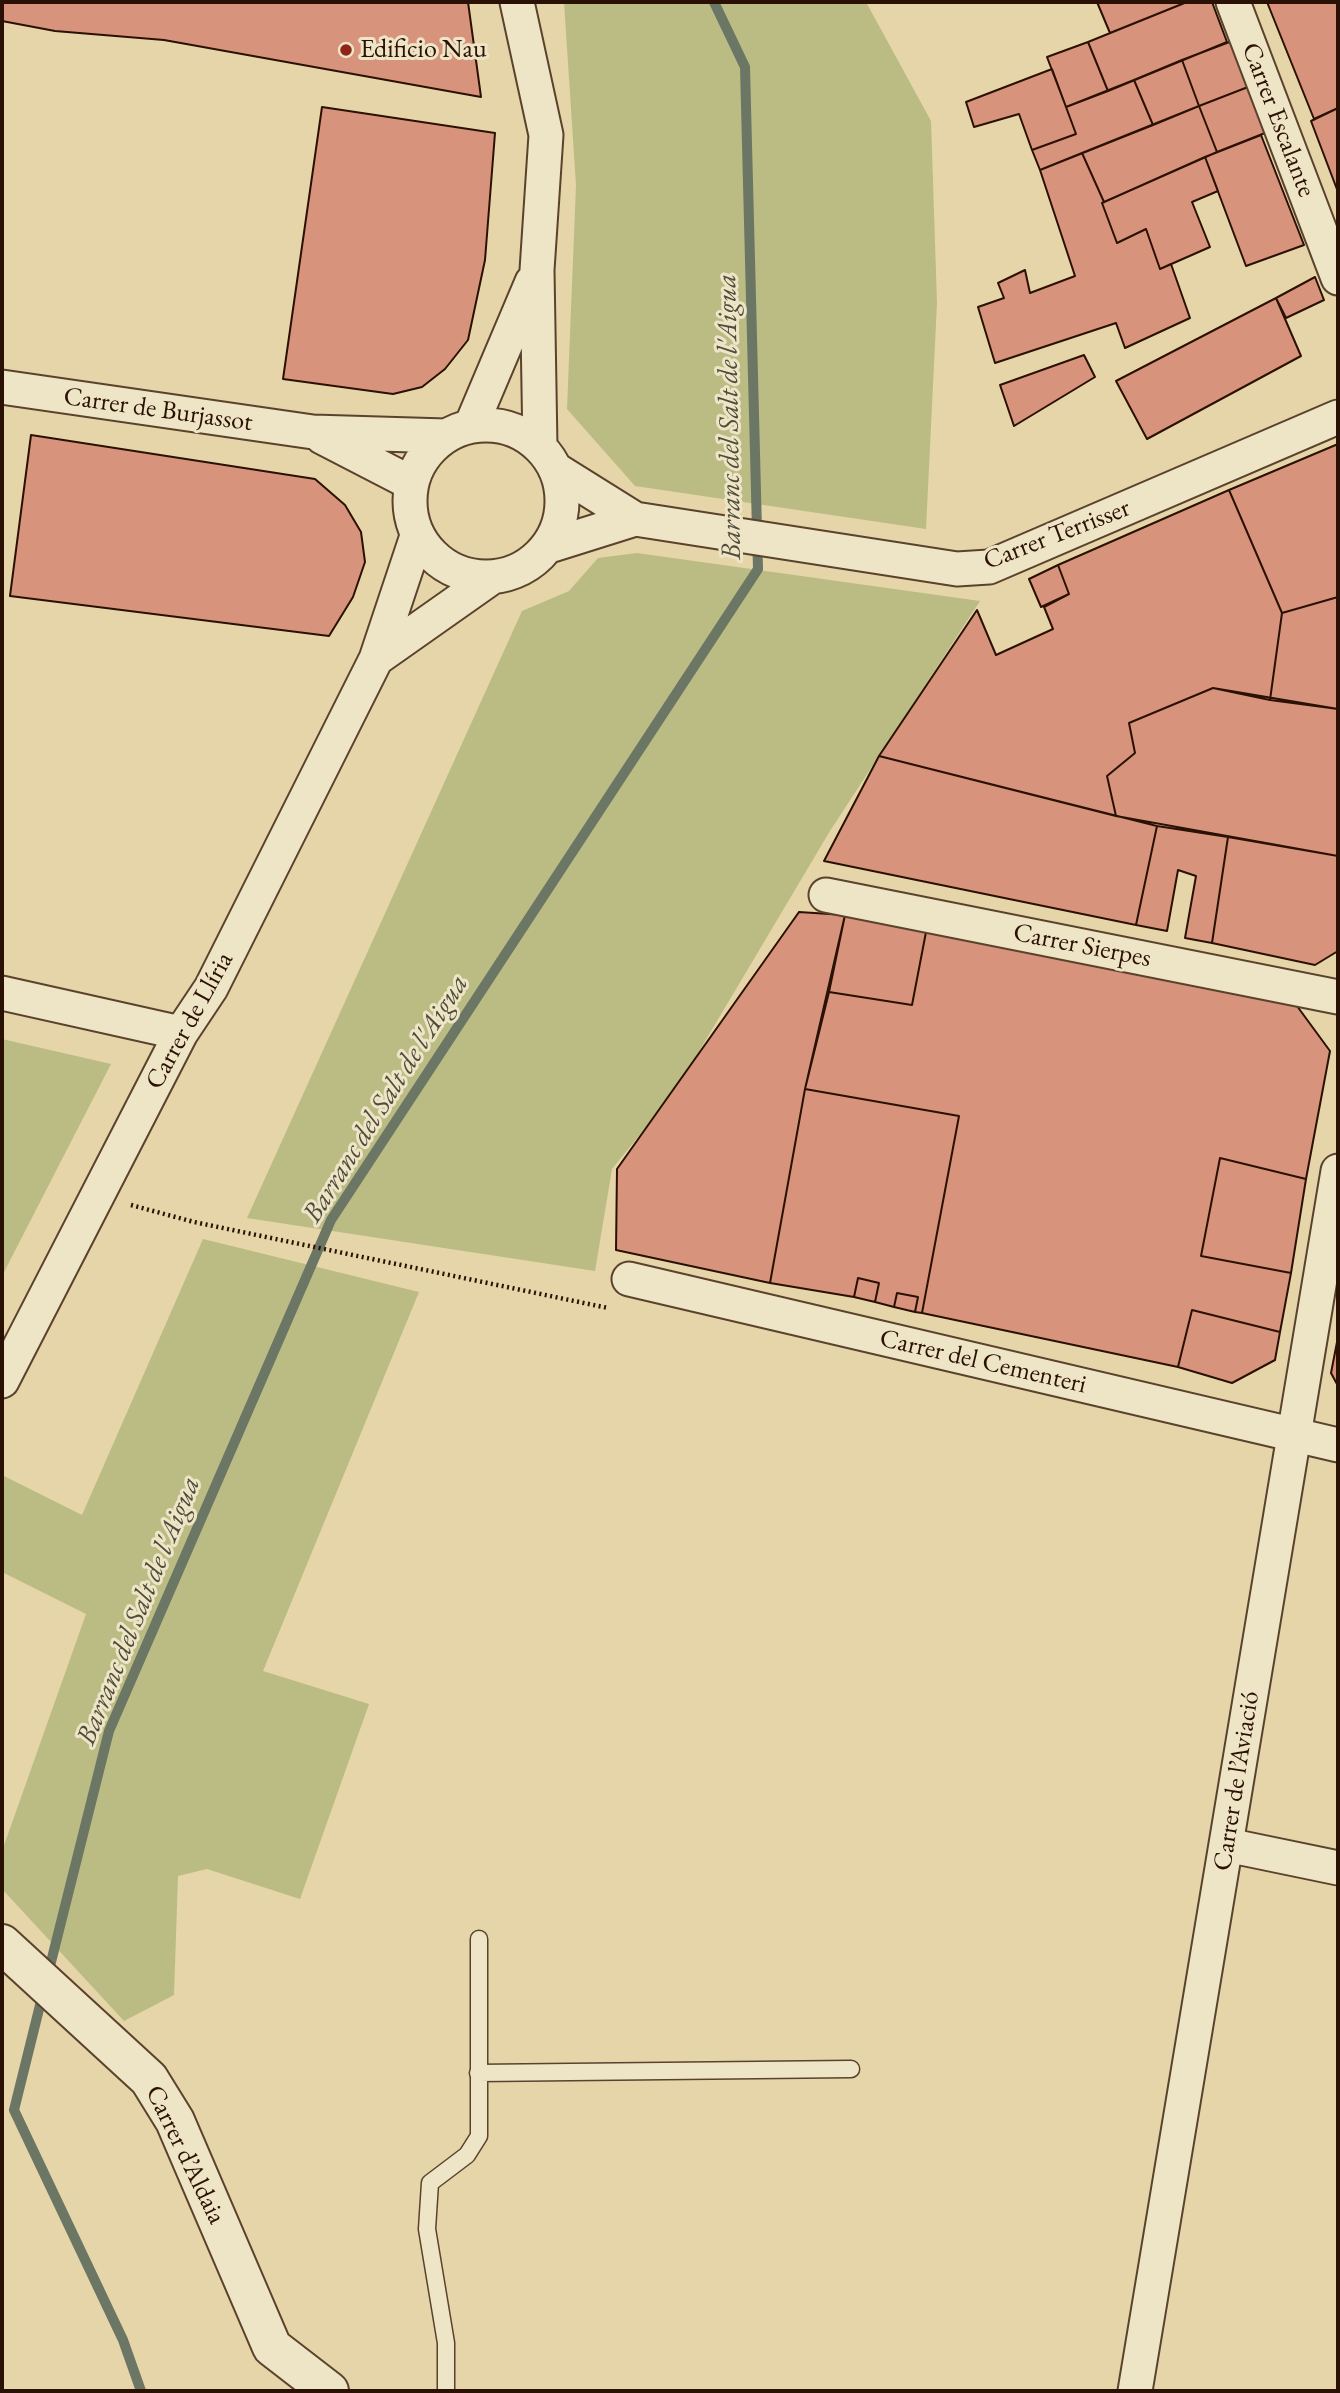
<!DOCTYPE html>
<html>
<head>
<meta charset="utf-8">
<style>
  body { margin:0 }
  #map { position:relative; width:1340px; height:2393px; overflow:hidden; background:#e5d5a8; font-family:"EB Garamond",serif }
  canvas { display:block }
  .frame { position:absolute; inset:0; border:4px solid #2b1104; pointer-events:none }
</style>
</head>
<body>
<div id="map">
<canvas width="1340" height="2393"></canvas>
<div class="frame"></div>
</div>
<script>
const context = document.querySelector('canvas').getContext('2d');
context.lineJoin = 'round';
function fill(path, color) { context.fillStyle = color; context.fill(path, 'evenodd'); }
const poly = rows => new Path2D(rows.map(r => 'M' + r).join(''));
function trace(path, color, width, dash) { context.strokeStyle = color; context.lineWidth = width; context.lineCap = dash ? 'butt' : 'round'; context.setLineDash(dash || []); context.stroke(path); }
function label(font, color, halo, rows, align = 'center') {
  context.font = font + ' "EB Garamond",serif'; context.lineWidth = 6; context.setLineDash([]); context.textBaseline = 'middle'; context.strokeStyle = halo; context.fillStyle = color; for (const [text, x, y, turn = 0] of rows) {
    context.save(); context.translate(x, y); context.rotate((+turn || 0) * Math.PI / 180); context.textAlign = isNaN(turn) ? turn : align; if (halo) context.strokeText(text, 0, 0); context.fillText(text, 0, 0); context.restore();
  }
}
fill(poly([
  [564,2,866,2,931,121,937,303,926,529,635,486,567,409,576,185],
  [637,553,980,601,830,831,676,1090,612,1169,595,1271,247,1218,522,611,569,591,598,558],
  [2,1039,111,1064,2,1276],
  [203,1239,419,1292,263,1671,369,1704,300,1899,207,1869,178,1876,174,1995,124,2021,2,1889,2,1851,86,1614,2,1572,2,1475,82,1515]
]), '#babc84');
trace(poly([
  [48,1974,109,1731,331,1220,758,569,745,67,714,2],
  [43,1993,14,2110,123,2340,141,2391]
]), '#6b7665', 10);
const building = poly([
  [2,2,468,2,481,97,164,40,55,31,2,21,2,2],
  [1097,2,1187,2,1110,33,1097,2],
  [1187,2,1212,2,1227,42,1108,91,1088,42,1187,2],
  [1267,2,1338,2,1338,108,1314,119,1267,2],
  [1232,41,1248,87,1199,106,1182,60,1232,41],
  [1088,42,1108,91,1066,107,1047,57,1088,42],
  [1182,60,1199,106,1153,125,1134,80,1182,60],
  [1052,69,1076,134,1032,150,1019,114,974,127,966,102,1052,69],
  [1134,80,1153,125,1040,170,1032,150,1076,134,1066,107,1134,80],
  [1248,87,1265,133,1217,152,1199,106,1248,87],
  [1199,106,1217,152,1104,202,1082,153,1199,106],
  [322,107,495,133,485,260,468,340,445,369,422,387,393,394,283,379,322,107],
  [1338,108,1338,192,1311,121,1338,108],
  [1261,135,1304,245,1246,266,1205,157,1261,135],
  [1082,153,1104,202,1102,203,1117,243,1146,229,1160,269,1171,264,1190,318,1125,348,1116,323,995,363,978,307,1004,298,998,283,1025,270,1030,293,1075,276,1040,170,1082,153],
  [1205,157,1218,191,1192,202,1210,247,1160,269,1146,229,1117,243,1102,203,1205,157],
  [1315,277,1324,300,1286,318,1276,298,1315,277],
  [1276,298,1301,356,1147,439,1116,381,1276,298],
  [1084,355,1095,377,1014,426,1000,385,1084,355],
  [31,435,315,479,345,505,361,532,365,562,353,597,329,636,10,596,31,435],
  [1338,444,1338,597,1282,613,1229,490,1338,444],
  [1229,490,1282,613,1270,700,1213,688,1129,723,1135,753,1107,776,1116,816,879,756,977,610,996,655,1053,629,1044,607,1069,594,1058,565,1229,490],
  [1058,565,1069,594,1041,607,1029,579,1058,565],
  [1338,597,1338,709,1270,700,1282,613,1338,597],
  [1213,688,1338,709,1338,856,1116,816,1107,776,1135,753,1129,723,1213,688],
  [879,756,1157,826,1136,925,824,861,879,756],
  [1157,826,1228,837,1212,943,1185,938,1196,876,1178,870,1167,931,1136,925,1157,826],
  [1228,837,1338,856,1338,951,1315,965,1212,943,1228,837],
  [799,912,845,915,805,1089,770,1283,616,1250,617,1169,799,912],
  [845,915,926,932,912,1005,829,992,845,915],
  [926,932,1297,1006,1330,1051,1306,1179,1220,1158,1201,1256,1291,1273,1280,1332,1192,1310,1178,1367,922,1313,959,1116,805,1089,829,992,912,1005,926,932],
  [805,1089,959,1116,922,1313,915,1312,918,1297,897,1293,894,1307,875,1302,879,1283,858,1278,854,1297,770,1283,805,1089],
  [1220,1158,1306,1179,1291,1273,1201,1256,1220,1158],
  [858,1278,879,1283,875,1302,854,1297,858,1278],
  [897,1293,918,1297,915,1312,894,1307,897,1293],
  [1192,1310,1280,1332,1275,1360,1232,1383,1178,1367,1192,1310],
  [1338,1337,1338,1386,1331,1373,1338,1337]
]);
fill(building, '#d7937b');
trace(building, '#2b1104', 2);
const service = poly([
  [478,2073,851,2069],
  [446,2391,446,2343,427,2229,430,2183,467,2155,479,2136,479,1939]
]);
const minor = poly([
  [517,2,546,135,537,270,540,447],
  [1233,2,1338,278],
  [2,387,313,432,446,436],
  '410 501a76 76 0 1 1 152 0a76 76 0 1 1-152 0Z',
  [471,426,532,282],
  [322,437,411,483],
  [555,469,635,519,957,569,989,567,1338,417],
  [549,546,635,519],
  [376,659,491,578],
  [826,895,1338,997],
  [2,993,181,1033],
  [629,1279,1338,1445],
  [2,1381,181,1033,211,988,376,659,417,536],
  [1227,1845,1338,1868],
  [1135,2391,1338,1171]
]);
const tertiary = poly([
  [2,1944,149,2079,175,2121,272,2347,329,2391]
]);
trace(service, '#5a422d', 19);
trace(minor, '#5a422d', 37);
trace(tertiary, '#5a422d', 42);
trace(poly([
  [131,1205,194,1222,608,1308]
]), '#2b1104', 4.5, [2, 3.5]);
trace(service, '#eee4c6', 16);
trace(minor, '#eee4c6', 33);
trace(tertiary, '#eee4c6', 38);
for (const [x, y, r, color] of [
  [346,50,7,"#8f2418"]
]) { const dot = new Path2D(); dot.arc(x, y, r, 0, 2 * Math.PI); context.fillStyle = color; context.fill(dot); trace(dot, '#eee4c6', 2.5); }
label('26px', '#2b1104', '#eee4c6', [
  ["Edificio Nau",360,50]
], 'left');
label('26px', '#2b1104', '#eee4c6', [
  ["Carrer Escalante",1278,120,69],
  ["Carrer de Burjassot",158,410,8],
  ["Carrer Terrisser",1057,535,-21],
  ["Carrer Sierpes",1082,946,11],
  ["Carrer de Llíria",190,1021,-61],
  ["Carrer del Cementeri",983,1362,13],
  ["Carrer de l’Aviació",1237,1781,-81],
  ["Carrer d’Aldaia",185,2155,64]
]);
label('italic 28px', '#504c3c', '#eee4c6', [
  ["Barranc del Salt de l'Aigua",730,417,-91],
  ["Barranc del Salt de l'Aigua",386,1099,-58],
  ["Barranc del Salt de l'Aigua",139,1611,-68]
]);
</script>
</body>
</html>
